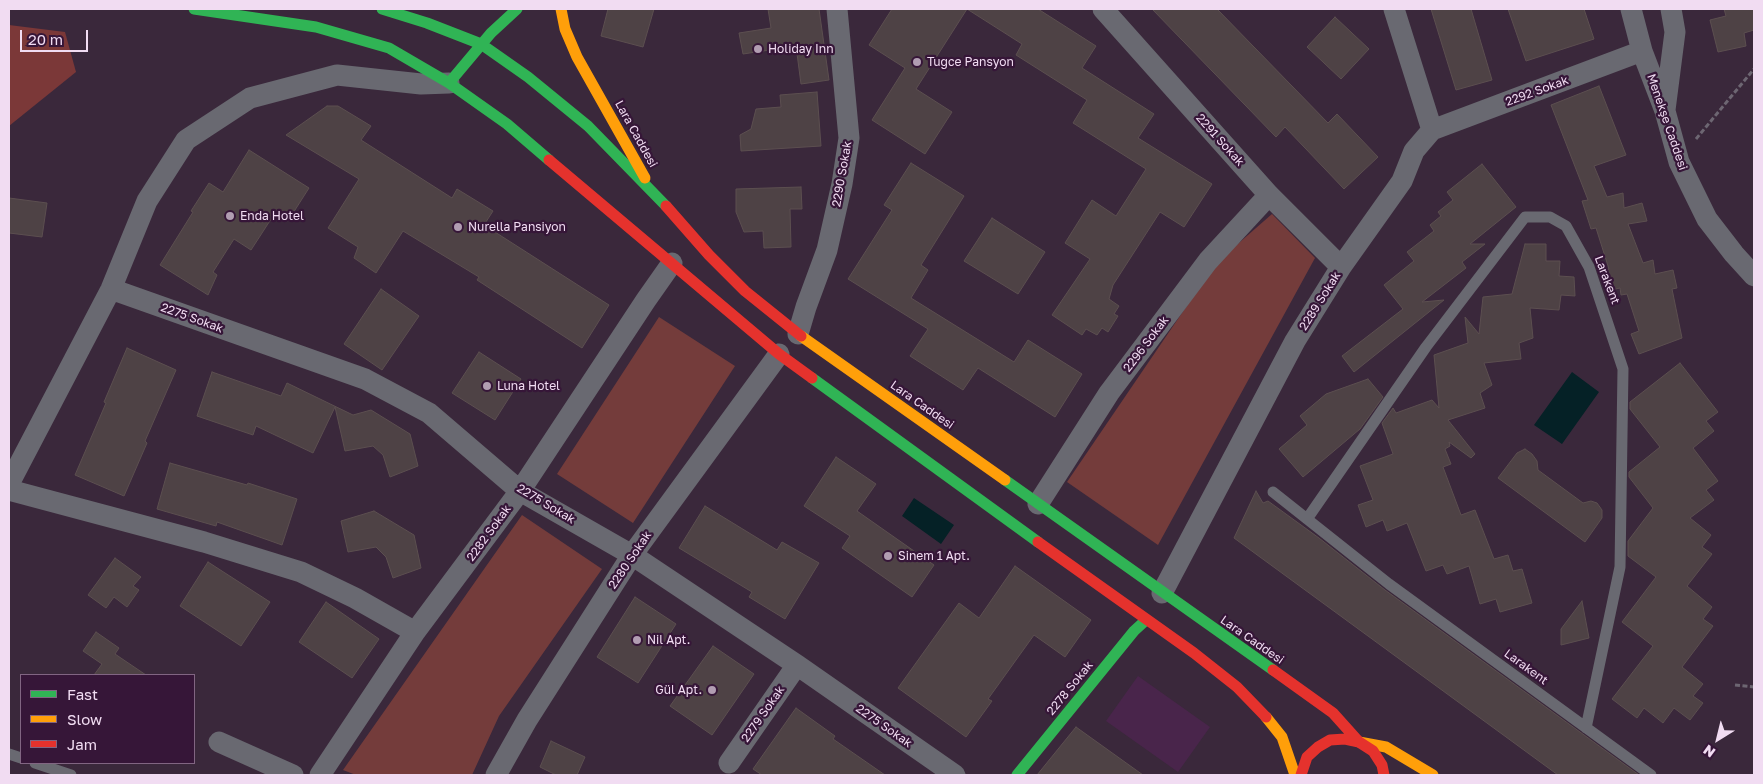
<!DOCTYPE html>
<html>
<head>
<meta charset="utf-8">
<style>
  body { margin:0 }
  #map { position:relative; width:1763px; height:784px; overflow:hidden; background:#3a283b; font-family:"Golos Text",sans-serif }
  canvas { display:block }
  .frame { position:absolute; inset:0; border:10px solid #f1dcf2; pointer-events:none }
  .legend { position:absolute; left:20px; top:674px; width:175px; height:90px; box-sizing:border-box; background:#361638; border:1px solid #816582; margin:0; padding:6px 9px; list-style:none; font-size:15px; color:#f1dcf2 }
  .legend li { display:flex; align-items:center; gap:10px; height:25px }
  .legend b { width:25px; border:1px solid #816582 }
  .north { position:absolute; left:1693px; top:714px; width:50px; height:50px; -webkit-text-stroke:4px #361638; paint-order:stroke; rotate:216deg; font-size:14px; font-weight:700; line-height:20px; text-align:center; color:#f1dcf2 }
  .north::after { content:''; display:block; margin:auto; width:18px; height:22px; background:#f1dcf2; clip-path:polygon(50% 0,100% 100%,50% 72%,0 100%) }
  .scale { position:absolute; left:20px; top:30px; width:68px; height:22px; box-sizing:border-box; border:2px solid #f1dcf2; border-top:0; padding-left:6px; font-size:15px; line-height:18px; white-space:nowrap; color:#f1dcf2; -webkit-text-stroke:4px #361638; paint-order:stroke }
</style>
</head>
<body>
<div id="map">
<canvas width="1763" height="784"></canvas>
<div class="frame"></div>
<ul class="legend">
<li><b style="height:6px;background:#30b455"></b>Fast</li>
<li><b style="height:6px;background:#ff9f0a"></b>Slow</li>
<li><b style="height:6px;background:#e5322d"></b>Jam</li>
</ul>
<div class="north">N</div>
<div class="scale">20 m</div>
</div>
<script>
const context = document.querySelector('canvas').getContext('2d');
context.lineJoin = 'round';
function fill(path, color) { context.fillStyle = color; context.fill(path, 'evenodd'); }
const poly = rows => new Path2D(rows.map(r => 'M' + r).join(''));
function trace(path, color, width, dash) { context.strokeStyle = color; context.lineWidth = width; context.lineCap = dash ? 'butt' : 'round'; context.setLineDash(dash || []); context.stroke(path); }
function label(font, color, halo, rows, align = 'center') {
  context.font = font + ' "Golos Text",sans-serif'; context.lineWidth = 4.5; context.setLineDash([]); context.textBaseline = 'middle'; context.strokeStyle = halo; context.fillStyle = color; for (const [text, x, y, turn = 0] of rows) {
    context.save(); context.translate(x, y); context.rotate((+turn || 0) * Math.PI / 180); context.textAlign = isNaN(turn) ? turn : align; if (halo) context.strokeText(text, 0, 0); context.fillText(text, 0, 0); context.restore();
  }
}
fill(poly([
  [1138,676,1210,727,1178,772,1106,721]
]), '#49254b');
fill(poly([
  [1272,214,1315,258,1158,545,1067,482,1216,263],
  [659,317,735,366,633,523,557,474],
  [522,515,602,569,499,716,472,775,356,775,343,770]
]), '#743c3b');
fill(poly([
  [9,25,65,32,76,72,9,126]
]), '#7b3838');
fill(poly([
  [1572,372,1599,392,1562,444,1534,425],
  [914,498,954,525,941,544,902,516]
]), '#052126');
const building = poly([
  [608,9,654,9,643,47,601,36,608,9],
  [768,9,819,9,829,80,801,84,796,46,743,54,739,33,771,28,768,9],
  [892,9,1038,9,1096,46,1082,68,1154,114,1138,138,1212,184,1184,227,1160,212,1113,285,1109,299,1119,306,1114,314,1118,316,1108,332,1102,328,1097,335,1086,329,1082,335,1052,315,1090,259,1065,243,1092,200,1116,216,1146,169,1073,123,1087,100,1016,55,1022,44,967,9,916,89,952,112,925,154,872,120,905,68,869,45,892,9],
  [1152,9,1217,9,1328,123,1337,114,1378,157,1344,189,1285,127,1276,137,1152,9],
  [1431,9,1471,9,1492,80,1456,90,1431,9],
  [1508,9,1584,9,1594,39,1526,61,1508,9],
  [1724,9,1754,9,1754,30,1744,33,1746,46,1718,52,1710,20,1726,16,1724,9],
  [1335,17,1369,49,1341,79,1307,47,1335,17],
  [1599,86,1626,155,1594,166,1607,197,1623,193,1624,208,1642,203,1647,221,1628,224,1643,263,1653,260,1655,274,1673,270,1677,288,1672,289,1682,338,1639,354,1631,334,1639,331,1627,294,1621,295,1620,288,1611,290,1607,277,1607,269,1609,269,1596,228,1591,229,1582,201,1588,200,1551,105,1599,86],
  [817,92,821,146,741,151,740,135,751,129,756,109,781,107,780,95,817,92],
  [327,106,338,106,371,126,361,140,452,198,457,189,493,211,484,225,609,305,582,348,477,280,479,277,403,231,376,273,354,258,358,247,328,228,359,179,286,135,327,106],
  [249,150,309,188,288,221,275,213,251,250,234,239,213,272,217,275,208,295,160,265,193,212,191,211,209,183,223,192,249,150],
  [911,163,964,196,921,265,928,270,911,298,1014,362,1028,340,1082,374,1055,417,978,368,963,390,910,356,928,329,848,279,892,210,884,205,911,163],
  [1482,164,1516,207,1470,244,1485,244,1462,262,1466,268,1422,302,1444,300,1354,372,1342,356,1403,309,1384,285,1414,261,1407,252,1434,231,1430,225,1441,216,1438,212,1453,200,1447,192,1482,164],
  [801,187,802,209,790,209,791,247,764,248,763,231,744,232,736,212,736,189,801,187],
  [9,198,47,203,42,237,9,233,9,198],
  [992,218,1045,252,1018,294,964,261,992,218],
  [1525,244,1546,244,1546,261,1560,261,1559,276,1574,277,1575,296,1561,295,1559,310,1530,308,1533,338,1519,343,1521,359,1484,363,1492,385,1480,393,1485,408,1448,420,1475,454,1471,458,1449,442,1450,446,1445,449,1451,464,1443,467,1461,515,1475,510,1494,559,1508,555,1513,571,1522,569,1532,603,1500,612,1496,599,1480,604,1469,566,1447,574,1443,565,1426,571,1407,523,1387,531,1383,520,1366,527,1358,505,1373,500,1360,466,1393,454,1382,423,1393,408,1396,413,1432,400,1439,408,1434,355,1468,343,1465,317,1479,334,1483,297,1512,294,1525,244],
  [381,289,419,316,382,370,344,344,381,289],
  [127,348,176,370,145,441,147,443,124,496,75,475,106,403,104,402,127,348],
  [479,352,521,379,495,420,452,393,479,352],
  [1680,363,1718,412,1706,421,1714,431,1693,448,1718,481,1706,490,1714,500,1690,518,1711,535,1702,547,1712,554,1687,586,1712,607,1703,619,1713,626,1682,667,1703,684,1693,696,1703,703,1690,720,1674,708,1663,723,1644,708,1637,718,1612,699,1653,646,1622,622,1656,577,1628,556,1628,541,1653,508,1629,477,1629,472,1660,447,1630,409,1630,402,1680,363],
  [212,372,281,396,287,383,353,415,371,410,410,434,418,466,390,477,383,455,373,446,345,451,335,407,313,453,256,426,253,435,197,416,212,372],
  [1368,379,1383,397,1360,429,1303,477,1279,449,1307,425,1300,416,1326,394,1368,379],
  [1525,449,1532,454,1537,461,1538,470,1583,503,1591,501,1597,503,1602,510,1602,518,1585,542,1498,478,1517,453,1525,449],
  [836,457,876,484,857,511,934,565,912,597,842,548,850,536,804,506,836,457],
  [170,463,247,485,248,483,297,499,282,545,217,522,216,526,157,509,170,463],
  [1256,491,1263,503,1268,501,1319,538,1385,590,1639,775,1558,775,1234,538,1256,491],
  [705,506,777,550,782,542,819,563,785,619,749,597,752,592,679,548,705,506],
  [374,511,414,535,421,568,393,578,386,557,376,547,348,552,341,521,374,511],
  [115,558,141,577,133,586,139,590,127,607,114,597,106,608,88,595,115,558],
  [208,562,270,602,241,646,180,606,208,562],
  [1015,566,1091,620,1065,657,1034,635,988,699,992,701,966,737,898,688,959,603,979,618,1015,566],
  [635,597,676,624,638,683,597,657,635,597],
  [1582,601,1589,638,1561,645,1561,629,1582,601],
  [326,602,379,639,352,678,299,642,326,602],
  [96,632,119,648,115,654,146,675,94,675,102,664,83,651,96,632],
  [713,646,754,674,712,735,670,706,713,646],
  [796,708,835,736,833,739,885,775,762,775,753,769,796,708],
  [1076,727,1143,775,1037,775,1076,727],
  [551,741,585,757,577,775,556,775,540,767,551,741]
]);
fill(building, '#4e4245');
trace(building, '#5c4f50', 1);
trace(poly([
  [1696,139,1754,69],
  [1735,685,1754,687]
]), '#6d6672', 3, [5, 2.5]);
trace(poly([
  [1273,492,1389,584,1651,775],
  [1307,519,1426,347,1525,217,1550,217,1566,226,1589,267,1623,369,1620,567,1586,728],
  [9,754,21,758],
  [35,763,71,775]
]), '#696971', 11);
trace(poly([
  [1103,9,1269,195,1341,267],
  [1631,9,1642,51,1665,111,1679,162,1707,219,1734,254,1754,276],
  [1665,110,1675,32,1671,9],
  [1432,130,1642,51],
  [111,289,365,379,429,413,520,491,632,555,797,665,955,775],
  [798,334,806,307,827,250,842,184,849,138,837,9],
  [9,484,111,289,147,201,186,140,250,98,337,75,421,84,449,83],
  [9,490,204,542,301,572,355,598,415,632],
  [1038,504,1109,393,1208,261,1269,195],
  [1162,593,1295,341,1341,267,1402,181,1414,151,1432,130,1394,9],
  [219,742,293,775],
  [729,763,797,665],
  [320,775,415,632,520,491,646,300,672,263],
  [496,775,527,720,632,555,779,354]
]), '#696971', 21);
trace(poly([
  [194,9,316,27,389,48,449,83,507,124,549,160],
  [382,9,427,23,481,44,528,77,588,126,666,206],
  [449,83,491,33,517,9],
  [812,378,1038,542],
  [1005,480,1273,670],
  [1017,775,1134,631,1146,620]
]), '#30b455', 11);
trace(poly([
  [561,9,565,29,577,57,645,178],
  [801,336,1005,480],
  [1266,717,1282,737,1295,775],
  [1359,742,1386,747,1433,775]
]), '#ff9f0a', 11);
trace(poly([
  [549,160,779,354,812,378],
  [666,206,709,255,745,291,801,336],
  [1038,542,1194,653,1237,687,1266,717],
  [1273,670,1333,713,1359,742],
  [1301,775,1307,757,1318,747,1330,740,1345,739,1359,742,1373,751,1382,765,1384,775]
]), '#e5322d', 11);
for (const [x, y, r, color] of [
  [758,49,5,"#b19db2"],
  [917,62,5,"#b19db2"],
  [230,216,5,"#b19db2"],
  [458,227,5,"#b19db2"],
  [487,386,5,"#b19db2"],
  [888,556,5,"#b19db2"],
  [637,640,5,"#b19db2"],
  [712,690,5,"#b19db2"]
]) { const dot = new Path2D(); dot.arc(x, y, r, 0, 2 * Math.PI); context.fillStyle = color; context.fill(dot); trace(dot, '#361638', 2); }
label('12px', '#f1dcf2', '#361638', [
  ["Holiday Inn",768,49],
  ["Tugce Pansyon",927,62],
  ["Enda Hotel",240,216],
  ["Nurella Pansiyon",468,227],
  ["Luna Hotel",497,386],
  ["Sinem 1 Apt.",898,556],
  ["Nil Apt.",647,640],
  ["Ğül Apt.",702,690,"right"]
], 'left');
label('12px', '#f1dcf2', '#361638', [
  ["2292 Sokak",1537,91,-20],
  ["Menekşe Caddesi",1667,122,71],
  ["Lara Caddesi",636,134,61],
  ["2291 Sokak",1220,140,48],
  ["2290 Sokak",842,174,-80],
  ["Larakent",1607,280,69],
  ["2289 Sokak",1320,301,-58],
  ["2275 Sokak",192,318,20],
  ["2296 Sokak",1146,344,-53],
  ["Lara Caddesi",922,405,35],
  ["2275 Sokak",546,504,31],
  ["2282 Sokak",489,533,-54],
  ["2280 Sokak",630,560,-56],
  ["Lara Caddesi",1252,640,35],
  ["Larakent",1526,667,36],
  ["2278 Sokak",1070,688,-51],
  ["2279 Sokak",763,714,-55],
  ["2275 Sokak",884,726,35]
]);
</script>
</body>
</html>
